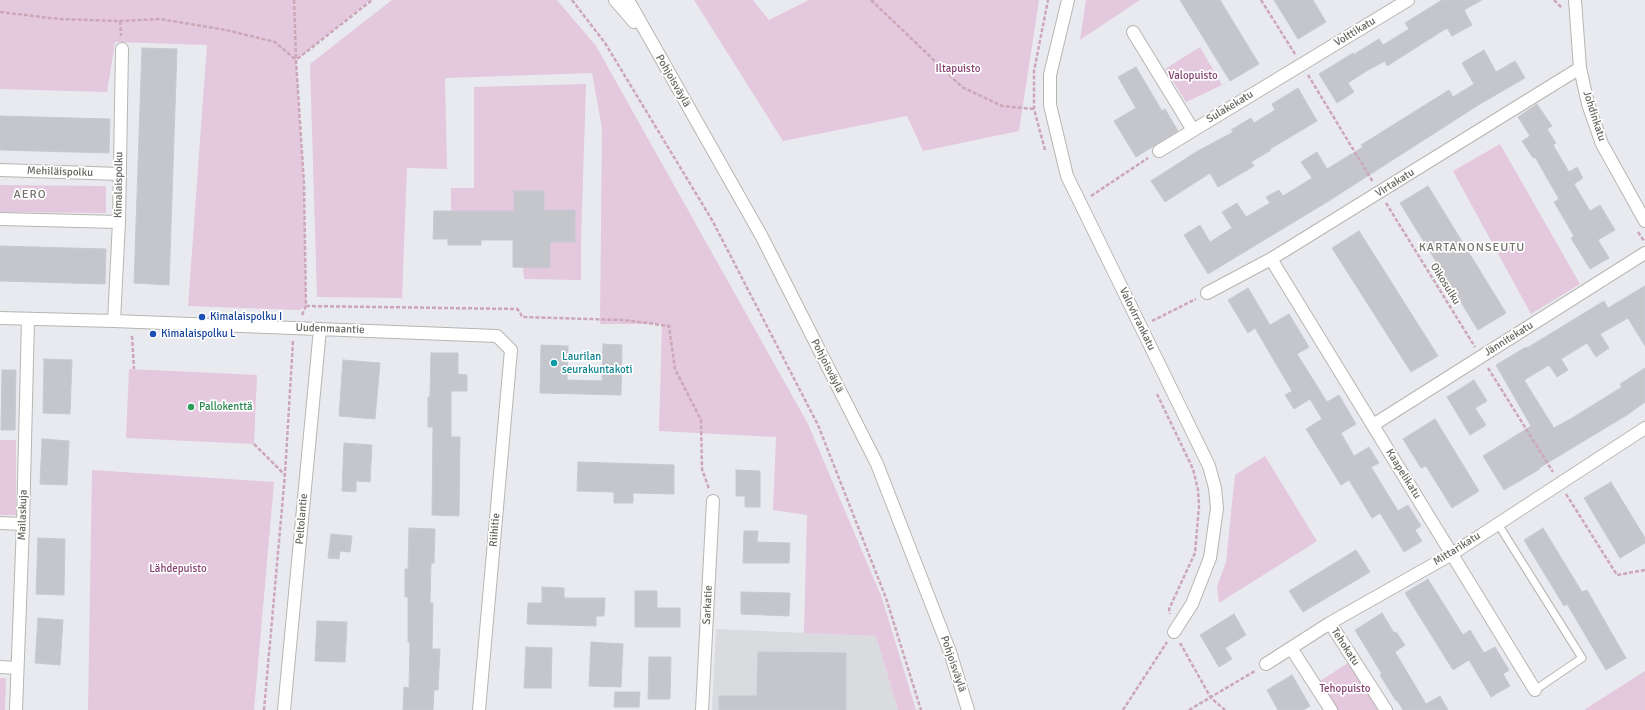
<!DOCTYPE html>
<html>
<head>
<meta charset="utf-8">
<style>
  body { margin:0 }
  canvas { display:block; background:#e9e9f0 }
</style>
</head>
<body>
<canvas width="1645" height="710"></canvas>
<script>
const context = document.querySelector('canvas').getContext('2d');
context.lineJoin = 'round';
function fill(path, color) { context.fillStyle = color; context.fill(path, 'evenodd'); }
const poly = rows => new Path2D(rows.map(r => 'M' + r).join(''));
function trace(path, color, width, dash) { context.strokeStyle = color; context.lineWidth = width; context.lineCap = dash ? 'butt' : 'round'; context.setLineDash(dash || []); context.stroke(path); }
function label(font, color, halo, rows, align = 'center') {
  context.font = font + ' Signika,sans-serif'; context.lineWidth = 3.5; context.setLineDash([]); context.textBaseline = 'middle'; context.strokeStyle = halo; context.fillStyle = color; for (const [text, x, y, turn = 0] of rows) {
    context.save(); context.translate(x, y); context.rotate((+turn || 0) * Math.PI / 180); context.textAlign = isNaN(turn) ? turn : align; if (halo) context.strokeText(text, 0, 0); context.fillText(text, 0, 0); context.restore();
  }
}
fill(poly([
  [716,629,876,636,898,710,712,710]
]), '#dadbdf');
fill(poly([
  [0,0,294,0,295,22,294,0,370,0,296,60,304,183,306,306,300,310,188,306,207,45,115,42,107,92,0,89],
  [392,0,557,0,596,46,808,424,882,598,916,710,898,710,876,636,804,633,807,515,773,510,776,437,659,431,662,324,600,324,602,128,592,73,445,78,447,169,407,168,402,298,317,297,310,64],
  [694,0,753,0,769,20,809,0,1039,0,1019,131,923,151,907,116,783,141],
  [1086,0,1140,0,1080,40],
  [1200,47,1222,85,1186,102,1165,69],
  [586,84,581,242,581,280,524,279,523,267,550,267,550,250,547,249,547,242,575,242,575,210,544,210,544,191,515,191,514,211,451,211,451,188,474,188,474,87],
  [1500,144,1580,284,1531,314,1453,171],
  [0,185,106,186,106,213,0,212],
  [129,369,257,375,254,444,126,438],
  [0,440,16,440,16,515,0,515],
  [1265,456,1317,541,1219,603,1217,587,1226,562,1235,475],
  [92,470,274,482,254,710,88,710],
  [1348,663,1378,710,1337,710,1320,681],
  [1645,671,1645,710,1584,710],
  [0,678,6,678,5,710,0,710]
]), '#e4c8dd');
const building = poly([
  [1180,0,1220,0,1259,64,1230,81,1180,0],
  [1274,0,1313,0,1326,22,1298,39,1274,0],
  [1442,0,1482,0,1464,10,1472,25,1452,36,1447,28,1387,66,1385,61,1368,70,1348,83,1354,92,1337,103,1319,74,1353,53,1353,55,1379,39,1383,45,1409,29,1405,23,1442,0],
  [142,48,177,49,169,285,134,283,142,48],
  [1484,50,1496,72,1515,61,1525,78,1480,104,1327,202,1208,274,1184,235,1200,225,1210,242,1232,228,1222,212,1237,203,1246,217,1270,203,1266,197,1279,190,1283,196,1312,178,1301,162,1317,152,1327,169,1363,147,1361,145,1449,90,1453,97,1474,84,1462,63,1484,50],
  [1136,67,1162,111,1165,109,1178,131,1136,157,1114,121,1136,108,1118,77,1136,67],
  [1298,88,1317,121,1270,149,1271,150,1251,162,1254,166,1218,187,1210,173,1165,202,1151,181,1196,152,1233,132,1231,130,1251,118,1254,123,1275,110,1272,104,1298,88],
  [1537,104,1552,126,1547,129,1556,143,1553,145,1569,172,1577,167,1583,178,1574,184,1590,211,1600,205,1615,230,1598,240,1609,258,1590,269,1571,238,1574,236,1554,202,1559,199,1535,157,1533,158,1522,141,1530,136,1518,117,1537,104],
  [0,116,110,119,109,153,0,150,0,116],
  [1428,186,1506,313,1478,330,1400,203,1428,186],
  [514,191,544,191,544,210,575,210,575,242,550,242,550,268,513,267,513,240,481,240,481,245,448,245,448,239,433,239,434,211,514,211,514,191],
  [1359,231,1438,356,1411,372,1332,248,1359,231],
  [0,246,106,249,105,284,0,281,0,246],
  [1645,286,1645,346,1628,318,1600,334,1609,348,1596,357,1587,343,1561,359,1568,370,1557,377,1549,365,1524,380,1554,428,1572,418,1622,387,1620,384,1645,368,1645,402,1627,415,1539,468,1540,469,1504,490,1483,456,1531,426,1496,365,1526,347,1527,348,1604,301,1608,308,1645,286],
  [1248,288,1270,325,1289,314,1309,347,1297,354,1327,402,1339,395,1356,424,1341,433,1354,456,1369,447,1379,463,1371,467,1398,511,1408,505,1421,526,1415,530,1422,541,1404,552,1380,513,1372,518,1349,480,1341,485,1306,429,1322,419,1310,399,1294,409,1285,395,1292,391,1282,374,1255,328,1248,333,1228,300,1248,288],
  [603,344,622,345,621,395,540,393,541,345,568,346,567,380,602,381,603,344],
  [431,353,458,353,458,374,467,375,467,391,451,391,451,437,460,437,459,516,432,515,433,427,428,427,428,397,430,397,431,353],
  [44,359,72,360,70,414,43,413,44,359],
  [343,360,380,363,375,419,339,416,343,360],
  [2,370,16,370,15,430,1,430,2,370],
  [1474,380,1487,401,1475,408,1486,425,1470,435,1447,397,1474,380],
  [1435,419,1479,491,1452,508,1426,466,1421,468,1403,439,1435,419],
  [42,439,69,441,67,485,40,484,42,439],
  [344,443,372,445,370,482,356,481,356,492,342,491,344,443],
  [578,462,674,465,674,494,633,493,633,503,614,503,614,492,577,491,578,462],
  [736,470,760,471,760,507,745,507,745,496,736,496,736,470],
  [1611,482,1645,538,1645,543,1620,558,1584,498,1611,482],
  [409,528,435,529,434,563,431,563,430,603,433,603,432,649,440,649,438,690,434,690,433,710,403,710,404,687,409,688,410,642,408,642,408,597,405,597,405,569,408,569,409,528],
  [1543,528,1582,592,1587,590,1626,658,1606,670,1567,604,1564,606,1524,540,1543,528],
  [744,531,758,531,757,542,790,543,789,563,743,563,744,531],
  [331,534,352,536,350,552,340,551,339,559,328,558,331,534],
  [38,538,65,539,64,595,36,594,38,538],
  [1356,550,1370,572,1303,612,1289,591,1356,550],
  [1428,579,1463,635,1470,630,1484,653,1495,647,1509,670,1503,674,1510,686,1491,697,1469,660,1453,670,1405,593,1428,579],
  [542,587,564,588,564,598,605,598,604,616,596,616,596,626,527,624,528,603,542,603,542,587],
  [635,591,657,591,657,608,680,608,680,627,635,627,635,591],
  [741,592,790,593,789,616,741,614,741,592],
  [1382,613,1394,633,1396,632,1405,645,1395,652,1426,704,1440,696,1448,710,1403,710,1397,700,1396,701,1380,675,1382,674,1355,630,1382,613],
  [1234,614,1246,635,1225,648,1232,659,1219,667,1200,635,1234,614],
  [38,618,63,620,60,665,35,663,38,618],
  [317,621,347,622,345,662,315,661,317,621],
  [591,642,623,644,621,687,589,686,591,642],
  [526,647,552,648,551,688,524,688,526,647],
  [758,652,846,653,846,710,719,710,719,696,757,696,758,652],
  [649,657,671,657,670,699,648,699,649,657],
  [1292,675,1310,706,1303,710,1278,710,1267,690,1292,675],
  [615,692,640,692,639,707,614,707,615,692]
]);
fill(building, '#c5c6cc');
trace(building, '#c7c8d4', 1);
const lane = poly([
  [1498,524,1582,658,1535,690]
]);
const street = poly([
  [1068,0,1050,75,1050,105,1067,176,1209,466,1215,488,1217,508,1210,558,1192,604,1174,632],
  [1575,0,1580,68,1588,104,1602,144,1645,221],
  [1133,32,1193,130],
  [1159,151,1408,0],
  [0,170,120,174],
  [0,219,119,222],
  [1271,259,1535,690],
  [1207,293,1271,259,1580,68],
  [0,318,114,321,497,336,511,350,479,710],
  [114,321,119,222,122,49],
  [1373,425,1645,253],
  [0,523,23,524],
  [1330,623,1386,710],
  [1291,648,1331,710],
  [1266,664,1330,623,1452,554,1645,428],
  [0,667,17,668],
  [16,710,23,524,28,319],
  [284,710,320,329],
  [702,710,713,501]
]);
const secondary = poly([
  [615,0,634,22],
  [628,0,762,237,877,464,950,652,968,710]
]);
trace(lane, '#b6b6b1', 9);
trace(street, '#b6b6b1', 14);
trace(secondary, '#b7b6b0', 14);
trace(poly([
  [294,0,296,59],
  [572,0,605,43,712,220,818,425,886,598,921,710],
  [871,0,962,87,1002,106,1034,109],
  [1261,0,1295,54],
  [1554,0,1562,8],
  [0,12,59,19,120,21,160,19,226,30,275,42,296,60],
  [120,21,121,36],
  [1308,75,1373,182],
  [1045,150,1034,109,1034,71,1048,0],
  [1091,196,1148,158],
  [1386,203,1475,347],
  [1638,232,1644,241],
  [306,306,517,309,520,312,522,317,624,320,669,326,675,369,701,420,702,469,709,489],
  [302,315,306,306,304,184,296,60,372,0],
  [1152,321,1196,299],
  [132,336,134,369],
  [1488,368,1553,472],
  [1157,394,1193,469,1198,490,1199,506,1195,553,1169,609,1170,614],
  [254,444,284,474],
  [1566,494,1617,575,1645,570],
  [1180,643,1211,698,1225,710],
  [264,710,285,474,293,341],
  [1123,710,1167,642],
  [1189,710,1255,671]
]), '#cca7b8', 2.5, [4, 2]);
trace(lane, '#fff', 7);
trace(street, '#fff', 12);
trace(secondary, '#fff', 12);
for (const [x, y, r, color] of [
  [202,317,4,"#1a4fb4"],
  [153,334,4,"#1a4fb4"],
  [554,363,4,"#0f9aa8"],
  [191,407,4,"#2e9e5b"]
]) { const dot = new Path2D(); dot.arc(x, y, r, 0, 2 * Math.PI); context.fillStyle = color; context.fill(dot); trace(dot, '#fff', 1.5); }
label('11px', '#676660', '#fff', [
  ["Volttikatu",1355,32,-31],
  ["Pohjoisväylä",673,81,60],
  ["Sulakekatu",1230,107,-31],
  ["Johdinkatu",1594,116,72],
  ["Mehiläispolku",60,172,2],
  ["Virtakatu",1395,183,-32],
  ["Kimalaispolku",119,185,-89],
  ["Oikosulku",1445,284,58],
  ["Valovirrankatu",1137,319,64],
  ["Uudenmaantie",330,329,2],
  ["Jännitekatu",1509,339,-32],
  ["Pohjoisväylä",827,366,63],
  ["Kaapelikatu",1403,474,58],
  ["Mailaskuja",23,515,-88],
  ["Peltolantie",302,519,-85],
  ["Riihitie",495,530,-85],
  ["Mittarikatu",1457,549,-32],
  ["Sarkatie",708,605,-87],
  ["Tehokatu",1345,647,57],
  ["Pohjoisväylä",953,664,71]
]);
label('11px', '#854070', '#fff', [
  ["Iltapuisto",958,69],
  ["Valopuisto",1193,76],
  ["Lähdepuisto",178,569],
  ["Tehopuisto",1345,689]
]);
label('11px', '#164399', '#fff', [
  ["Kimalaispolku I",210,317],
  ["Kimalaispolku L",161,334]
], 'left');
label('11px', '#0d838f', '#fff', [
  ["Laurilan",562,357],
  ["seurakuntakoti",562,370]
], 'left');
label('11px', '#27864d', '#fff', [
  ["Pallokenttä",199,407]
], 'left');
context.letterSpacing = '1px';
label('12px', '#74726c', '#fff', [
  ["AERO",30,195],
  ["KARTANONSEUTU",1472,248]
]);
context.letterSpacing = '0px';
</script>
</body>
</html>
